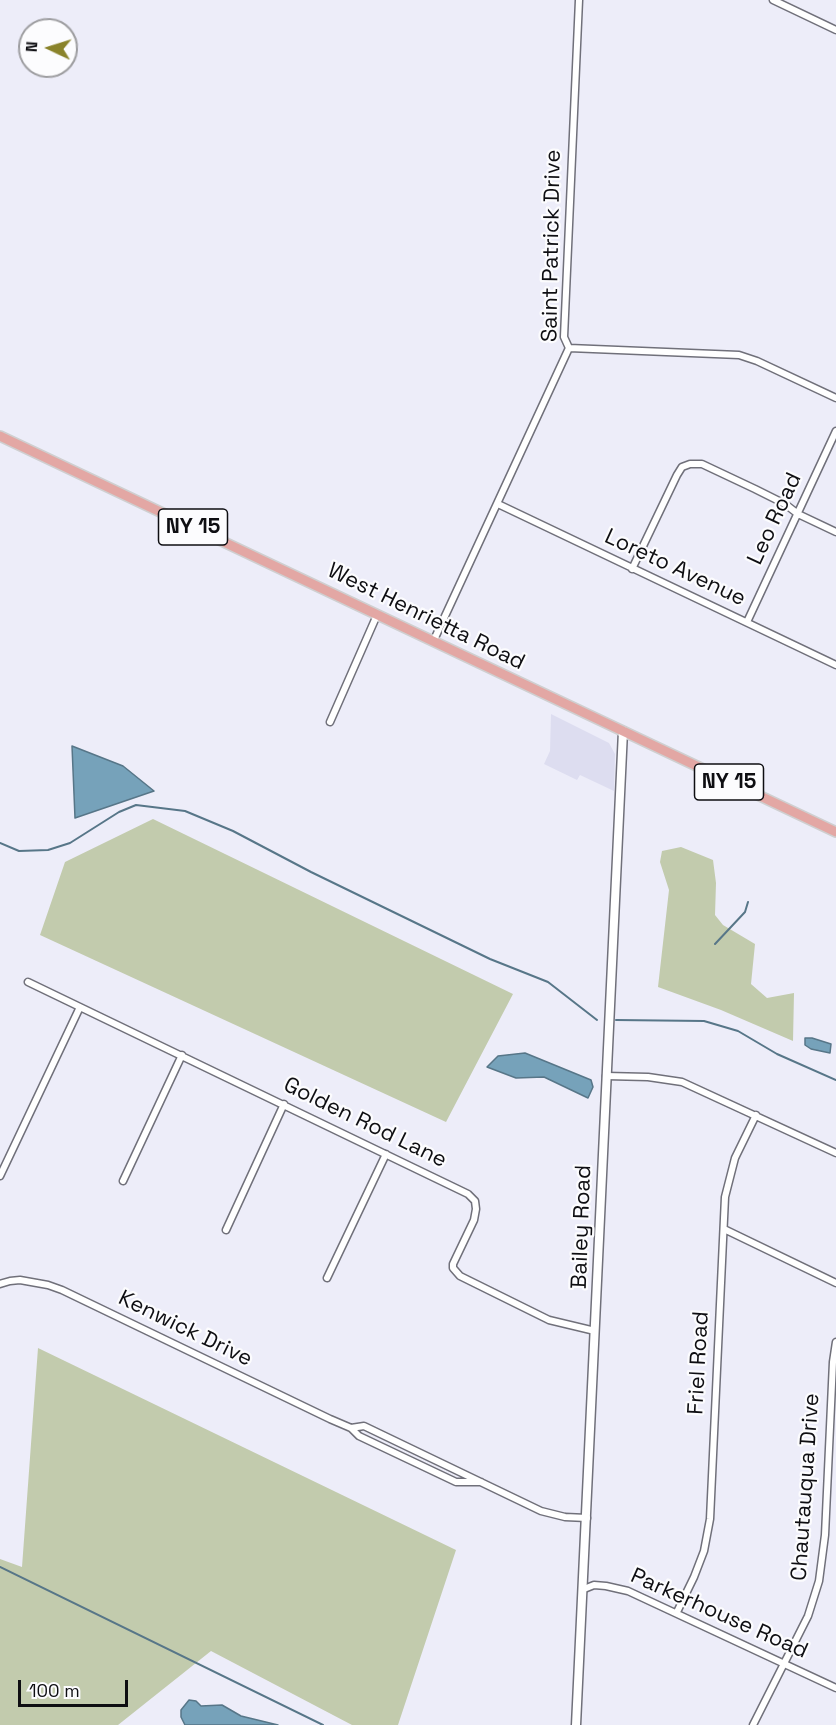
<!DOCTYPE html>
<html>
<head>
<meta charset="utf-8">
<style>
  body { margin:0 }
  #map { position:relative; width:836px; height:1725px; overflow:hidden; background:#ededf9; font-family:"Space Grotesk",sans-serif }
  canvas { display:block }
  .north { position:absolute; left:18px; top:18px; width:60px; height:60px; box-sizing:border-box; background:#fcfcfe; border:2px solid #9d9da0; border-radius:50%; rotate:274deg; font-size:16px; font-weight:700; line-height:24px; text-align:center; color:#0e0e12 }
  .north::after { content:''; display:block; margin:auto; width:21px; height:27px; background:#8a832b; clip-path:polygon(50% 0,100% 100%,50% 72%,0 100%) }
  .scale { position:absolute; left:18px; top:1680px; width:110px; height:27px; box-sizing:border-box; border:3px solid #0e0e12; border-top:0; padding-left:8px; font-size:18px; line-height:21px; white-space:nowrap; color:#0e0e12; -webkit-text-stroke:4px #fcfcfe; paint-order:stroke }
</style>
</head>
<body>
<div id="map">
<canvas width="836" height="1725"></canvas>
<div class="north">N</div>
<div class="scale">100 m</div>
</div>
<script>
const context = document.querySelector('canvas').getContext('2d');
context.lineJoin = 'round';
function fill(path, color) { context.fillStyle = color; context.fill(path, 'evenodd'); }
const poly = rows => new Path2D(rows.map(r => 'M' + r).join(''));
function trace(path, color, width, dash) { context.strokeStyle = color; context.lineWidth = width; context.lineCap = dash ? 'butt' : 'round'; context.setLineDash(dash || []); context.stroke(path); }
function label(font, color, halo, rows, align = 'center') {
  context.font = font + ' "Space Grotesk",sans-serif'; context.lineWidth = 4.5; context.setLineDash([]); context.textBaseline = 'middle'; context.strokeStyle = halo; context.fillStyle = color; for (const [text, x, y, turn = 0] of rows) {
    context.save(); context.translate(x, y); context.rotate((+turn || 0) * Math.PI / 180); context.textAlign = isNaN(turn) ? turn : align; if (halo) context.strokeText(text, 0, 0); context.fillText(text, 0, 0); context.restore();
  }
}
fill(poly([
  [551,714,609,743,615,754,614,791,580,775,577,780,544,764,550,751]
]), '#ddddf0');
fill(poly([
  [153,819,513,994,446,1122,40,935,65,862],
  [681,847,713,860,716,883,715,915,723,925,755,944,751,984,767,998,794,993,793,1041,721,1010,658,987,669,890,660,862,662,851],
  [38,1348,456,1550,398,1725,352,1725,211,1651,118,1725,0,1725,0,1559,22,1567]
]), '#c2cbad');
const water = poly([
  [72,746,123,766,154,791,75,818,72,746],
  [805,1038,812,1038,831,1044,830,1053,811,1049,805,1045,805,1038],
  [525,1053,591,1080,593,1087,588,1098,544,1077,516,1078,487,1067,498,1056,525,1053],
  [189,1700,196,1701,201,1706,222,1705,241,1716,278,1725,185,1725,181,1717,181,1710,189,1700]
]);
fill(water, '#76a2ba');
trace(water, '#577688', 1.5);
trace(poly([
  [0,843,19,851,48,850,70,843,119,812,136,805,185,811,233,831,311,872,490,959,548,982,597,1020],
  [715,944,745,912,748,902],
  [616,1020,704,1021,738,1031,777,1054,836,1080],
  [0,1567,323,1725]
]), '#577688', 2);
const street = poly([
  [773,0,836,30],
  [569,348,739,355,757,361,836,398],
  [498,504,836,665],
  [632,569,677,475,682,467,690,464,702,464,755,489,785,504,798,514,836,532],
  [747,622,836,431],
  [433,642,569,348,564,337,579,0],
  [330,722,377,615],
  [28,982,468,1194,475,1201,476,1209,474,1220,453,1264,453,1268,460,1276,549,1320,595,1331],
  [606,1076,648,1077,682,1082,836,1153],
  [0,1176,80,1007],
  [123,1181,182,1055],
  [724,1229,836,1283],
  [226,1230,284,1104],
  [327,1278,386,1154],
  [0,1284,10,1281,20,1280,48,1285,62,1290,330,1419,351,1428,359,1436,456,1482,481,1482],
  [351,1428,364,1426,541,1511,565,1517,587,1518],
  [584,1589,594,1585,606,1586,628,1591,836,1688],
  [677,1612,694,1577,704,1551,710,1519,725,1197,735,1158,756,1115],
  [753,1725,808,1616,819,1581,825,1535,833,1362,836,1342]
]);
const secondary = poly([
  [576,1725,623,731]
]);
const primary = poly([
  [0,436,836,832]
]);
trace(street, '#70707a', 9);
trace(secondary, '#70707a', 11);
trace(primary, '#cfcfd0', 12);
trace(street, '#fff', 6);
trace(secondary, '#fff', 8);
trace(primary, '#e3a7a4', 9);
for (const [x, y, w] of [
  [193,527,69],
  [729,782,69]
]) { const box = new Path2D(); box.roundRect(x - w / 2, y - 18, w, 36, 4.5); context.fillStyle = '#fcfcfe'; context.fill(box); trace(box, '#0e0e12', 1.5); }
label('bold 21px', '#0e0e12', null, [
  ["NY 15",193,527],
  ["NY 15",729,782]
]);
label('22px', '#0e0e12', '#fcfcfe', [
  ["Saint Patrick Drive",552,246,-89],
  ["Leo Road",775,519,-65],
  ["Loreto Avenue",675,568,25],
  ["West Henrietta Road",426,617,26],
  ["Golden Rod Lane",365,1123,26],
  ["Bailey Road",582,1227,-88],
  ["Kenwick Drive",185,1329,26],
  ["Friel Road",699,1363,-87],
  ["Chautauqua Drive",806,1487,-86],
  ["Parkerhouse Road",719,1614,24]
]);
</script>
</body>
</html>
